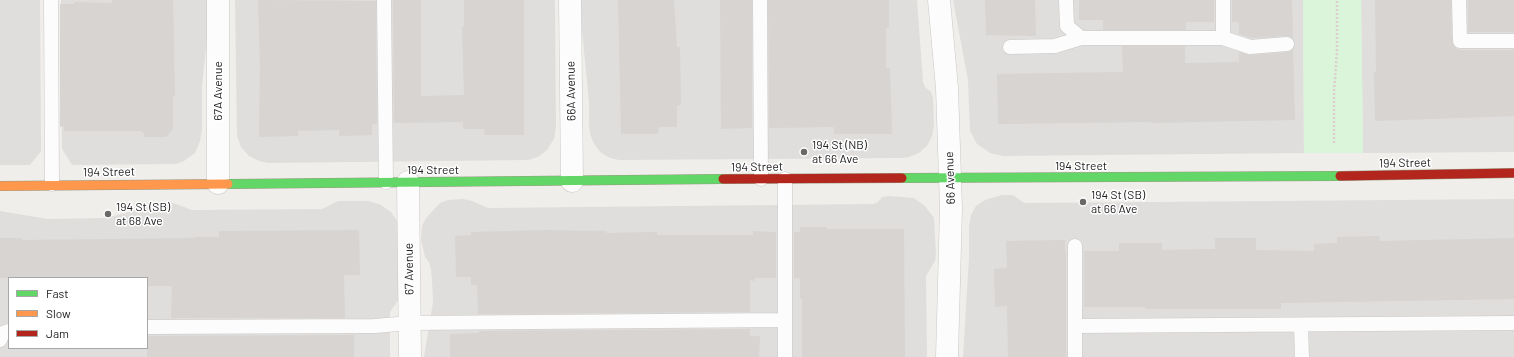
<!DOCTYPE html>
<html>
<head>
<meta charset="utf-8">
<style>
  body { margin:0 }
  #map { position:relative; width:1514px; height:357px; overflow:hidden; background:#f0eeeb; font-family:Barlow,sans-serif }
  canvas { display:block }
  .legend { position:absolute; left:8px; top:277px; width:140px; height:72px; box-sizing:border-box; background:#fff; border:1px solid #a7a7a7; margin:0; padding:5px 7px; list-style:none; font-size:12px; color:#222 }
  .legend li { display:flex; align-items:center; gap:8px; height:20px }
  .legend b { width:20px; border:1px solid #a7a7a7 }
</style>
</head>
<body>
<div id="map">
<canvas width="1514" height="357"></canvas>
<ul class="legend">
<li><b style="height:5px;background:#63d668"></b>Fast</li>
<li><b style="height:5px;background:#ff974d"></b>Slow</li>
<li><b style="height:5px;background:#b3261e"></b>Jam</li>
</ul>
</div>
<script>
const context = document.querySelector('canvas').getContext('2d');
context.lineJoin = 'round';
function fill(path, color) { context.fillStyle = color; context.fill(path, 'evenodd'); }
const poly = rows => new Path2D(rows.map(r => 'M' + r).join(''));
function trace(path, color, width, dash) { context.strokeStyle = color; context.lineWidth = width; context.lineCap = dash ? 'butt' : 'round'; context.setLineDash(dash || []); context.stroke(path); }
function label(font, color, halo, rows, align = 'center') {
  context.font = font + ' Barlow,sans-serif'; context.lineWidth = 3; context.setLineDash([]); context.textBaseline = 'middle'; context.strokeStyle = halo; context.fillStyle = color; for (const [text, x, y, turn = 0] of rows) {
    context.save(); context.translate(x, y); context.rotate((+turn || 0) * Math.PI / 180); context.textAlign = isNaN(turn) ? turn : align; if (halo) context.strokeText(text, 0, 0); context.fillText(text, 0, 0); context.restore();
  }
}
fill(poly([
  [0,0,40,0,41,151,30,165,0,165],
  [61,0,211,0,202,86,202,129,200,141,195,153,184,161,176,164,72,165,62,149],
  [235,0,555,0,556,127,554,139,547,150,538,157,528,160,268,163,259,161,249,156,241,147,237,136],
  [579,0,917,0,923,82,925,87,931,92,933,98,934,126,932,136,927,146,919,153,909,157,901,158,619,160,610,158,600,152,593,142,590,133,589,124,589,102],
  [953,0,1303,0,1304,153,1003,156,990,153,977,144,970,131,968,80],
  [1361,0,1514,0,1514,152,1363,153],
  [1002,195,1013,195,1024,203,1029,203,1514,199,1514,357,963,357,969,258,969,227,971,215,976,206,985,200],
  [889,196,914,198,925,206,934,218,936,255,935,261,926,276,927,357,424,357,433,302,432,281,431,270,429,262,425,257,421,239,422,226,426,218,440,203,448,200,463,199,472,201,488,208,873,204,878,202,882,197],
  [338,201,369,201,381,205,391,212,397,221,399,231,399,299,390,312,390,357,0,357,0,211,48,219,106,218,164,203,173,203,192,210,322,209],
  [9,278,147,278,147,348,9,348]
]), '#dfdedc');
fill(poly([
  [1303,0,1361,0,1363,153,1304,153]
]), '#daf5da');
fill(poly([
  [112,0,173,0,175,96,173,96,173,129,166,137,144,137,144,132,142,133,142,131,64,131,64,126,60,127,60,4,74,4,74,2,112,3],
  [258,0,376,1,377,124,372,124,372,135,339,136,339,130,298,131,298,136,259,137,260,65],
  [395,0,421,0,421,96,464,95,462,27,464,27,464,0,524,0,524,135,485,135,484,129,463,129,463,122,394,123,393,1],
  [618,0,674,0,677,47,680,47,681,105,677,106,677,127,659,127,658,134,621,134],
  [720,0,752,0,752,128,721,129],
  [768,0,889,0,889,28,886,28,886,68,890,68,892,134,834,134,834,127,769,128],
  [985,0,1035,0,1036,36,986,35],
  [1079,0,1214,0,1214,22,1186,22,1186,30,1103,30,1103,20,1079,20],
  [1232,0,1292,0,1293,38,1286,36,1251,38,1239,34,1239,22,1232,22],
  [1375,0,1451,0,1452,41,1456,48,1460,50,1514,50,1514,116,1375,121,1374,72,1376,72],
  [1468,0,1514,0,1514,32,1468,32],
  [1122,46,1185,46,1185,63,1239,62,1239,52,1251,55,1288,52,1293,49,1295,120,1151,123,1151,122,998,124,997,74,1123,72],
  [800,227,827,227,827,229,904,229,905,357,802,357,802,299,800,299,800,278,794,278,794,232,800,232],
  [359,230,360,275,344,275,345,318,171,318,172,286,147,286,147,278,0,278,0,238,22,238,22,240,195,238,195,237,219,237,219,231],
  [546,230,606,231,606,233,657,232,657,235,753,235,753,231,776,232,776,278,755,278,755,281,750,280,750,312,478,314,477,285,471,285,471,277,456,277,455,236,471,235,471,232],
  [1379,236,1380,241,1514,238,1514,299,1281,303,1281,309,1145,309,1145,307,1084,307,1084,251,1119,251,1119,243,1162,243,1162,250,1215,249,1215,238,1256,238,1256,250,1314,251,1314,244,1337,243,1337,237],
  [1065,240,1065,252,1066,252,1066,357,1008,357,1007,306,995,307,994,269,1007,268,1006,241],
  [750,329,750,336,760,336,759,357,450,357,450,334,479,333,479,331],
  [354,335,354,357,147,357,147,336]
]), '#d7d4d2');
const lane = poly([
  [51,0,52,184],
  [384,0,386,182],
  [760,0,761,179],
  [1066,0,1067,26,1081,38,1223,38,1223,0],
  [1459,0,1460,41,1514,41],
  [1223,38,1250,47,1287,44],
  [1010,47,1055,46,1081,38],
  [785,179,785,357],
  [1075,246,1075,357],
  [1301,325,1302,357],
  [1075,326,1514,323],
  [147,327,375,326,409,323,785,320],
  [0,340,3,333,9,331]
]);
const street = poly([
  [218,0,218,183],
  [570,0,572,181],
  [939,0,947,88,951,208,947,357],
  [408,182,410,357]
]);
const fast = poly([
  [902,178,1340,176],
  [228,184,723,179]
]);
const slow = poly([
  [0,186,228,184]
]);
const jam = poly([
  [1340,176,1514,173],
  [723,179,902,178]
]);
trace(lane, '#c9c8c7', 15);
trace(street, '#c9c8c7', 23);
trace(fast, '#999a82', 10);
trace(slow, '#999a82', 10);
trace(jam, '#999a82', 10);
trace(poly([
  [1334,143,1334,92,1337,51,1337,0]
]), '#dccecd', 2.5, [2, 2]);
trace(lane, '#fdfcfc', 14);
trace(street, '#fdfcfc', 22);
trace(fast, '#63d668', 9);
trace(slow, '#ff974d', 9);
trace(jam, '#b3261e', 9);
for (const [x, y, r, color] of [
  [804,152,4,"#6a6968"],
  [1083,202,4,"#6a6968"],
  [108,214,4,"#6a6968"]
]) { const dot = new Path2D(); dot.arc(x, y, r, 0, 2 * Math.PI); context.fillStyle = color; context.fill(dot); trace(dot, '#fff', 1.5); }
label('12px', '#222', '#fff', [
  ["67A Avenue",218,91,-90],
  ["66A Avenue",571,91,-91],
  ["194 Street",1405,163,-1],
  ["194 Street",1081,166],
  ["194 Street",757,167,-1],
  ["194 Street",433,170],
  ["194 Street",109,172,-1],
  ["66 Avenue",950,178,-92],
  ["67 Avenue",409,269,-91]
]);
label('12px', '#222', '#fff', [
  ["194 St (NB)",812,145],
  ["at 66 Ave",812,159],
  ["194 St (SB)",1091,195],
  ["at 66 Ave",1091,209],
  ["194 St (SB)",116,207],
  ["at 68 Ave",116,221]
], 'left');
</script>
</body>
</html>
